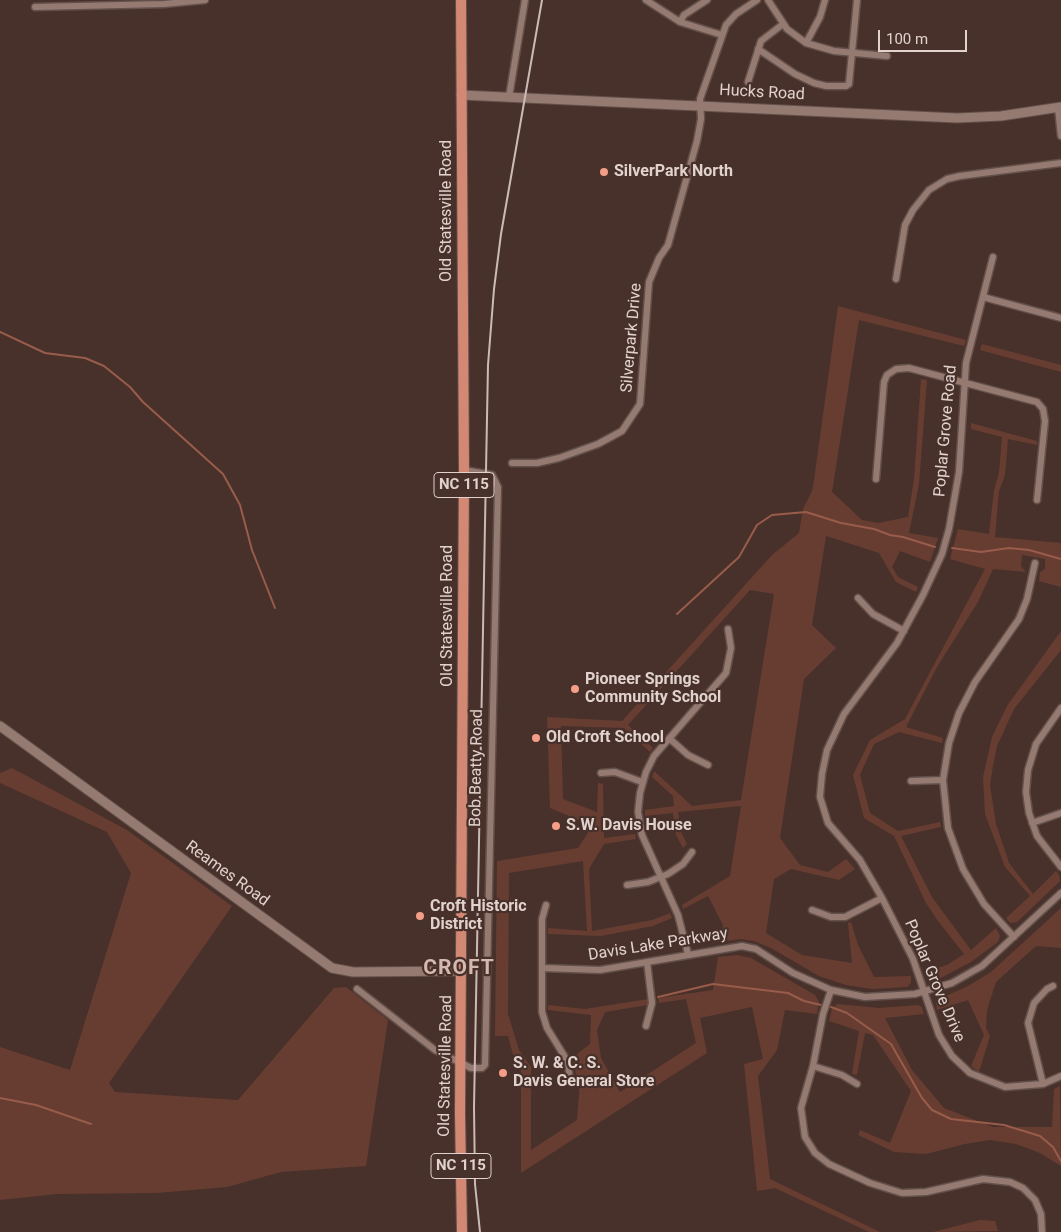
<!DOCTYPE html>
<html>
<head>
<meta charset="utf-8">
<style>
  body { margin:0 }
  #map { position:relative; width:1061px; height:1232px; overflow:hidden; background:#48312a; font-family:Roboto,sans-serif }
  canvas { display:block }
  .scale { position:absolute; left:878px; top:30px; width:89px; height:22px; box-sizing:border-box; border:2px solid #e1d2ce; border-top:0; padding-left:6px; font-size:15px; line-height:18px; white-space:nowrap; color:#e1d2ce; -webkit-text-stroke:4px #48312a; paint-order:stroke }
</style>
</head>
<body>
<div id="map">
<canvas width="1061" height="1232"></canvas>
<div class="scale">100 m</div>
</div>
<script>
const context = document.querySelector('canvas').getContext('2d');
context.lineJoin = 'round';
function fill(path, color) { context.fillStyle = color; context.fill(path, 'evenodd'); }
const poly = rows => new Path2D(rows.map(r => 'M' + r).join(''));
function trace(path, color, width, dash) { context.strokeStyle = color; context.lineWidth = width; context.lineCap = dash ? 'butt' : 'round'; context.setLineDash(dash || []); context.stroke(path); }
function label(font, color, halo, rows, align = 'center') {
  context.font = font + ' Roboto,sans-serif'; context.lineWidth = 4.5; context.setLineDash([]); context.textBaseline = 'middle'; context.strokeStyle = halo; context.fillStyle = color; for (const [text, x, y, turn = 0] of rows) {
    context.save(); context.translate(x, y); context.rotate((+turn || 0) * Math.PI / 180); context.textAlign = isNaN(turn) ? turn : align; if (halo) context.strokeText(text, 0, 0); context.fillText(text, 0, 0); context.restore();
  }
}
fill(poly([
  [838,306,966,340,964,346,859,320,832,492,862,520,878,523,908,517,914,479,921,379,927,380,919,484,909,533,938,538,930,562,900,551,892,567,898,577,918,587,916,592,896,582,879,553,826,536,812,625,836,648,804,679,780,838,800,865,828,872,846,859,855,869,839,880,791,869,774,879,766,933,802,955,852,963,848,923,851,922,858,945,874,977,911,976,911,983,907,987,872,989,846,985,819,976,771,948,754,941,741,939,720,942,723,925,708,896,683,909,682,905,730,876,741,806,678,812,681,832,687,844,683,848,676,835,673,813,645,816,645,810,674,806,673,796,652,777,654,771,692,806,741,800,774,594,750,590,628,725,653,748,650,752,624,728,561,726,563,799,597,812,598,783,603,784,604,838,635,834,636,839,604,844,589,869,592,931,652,920,670,913,672,918,653,926,601,936,548,934,548,928,587,931,583,861,509,873,508,1014,519,1050,531,1067,531,1150,577,1120,580,1081,576,1074,572,1058,590,1044,591,1015,548,1010,548,1005,585,1009,648,999,648,1005,605,1012,597,1030,601,1058,620,1092,696,1043,686,999,659,1003,658,998,713,990,718,957,737,955,751,958,815,995,819,1002,817,1014,785,1010,777,1050,758,1076,770,1179,880,1232,869,1232,775,1188,757,1191,744,1064,763,1059,752,1007,700,1018,707,1053,521,1173,521,1067,514,1058,508,1036,495,1036,497,861,578,848,588,833,586,823,550,808,547,717,622,721,772,555,799,533,803,509,812,491,814,480],
  [982,344,1061,365,1061,372,980,350],
  [971,423,1037,441,1037,445,1008,439,1005,475,999,491,995,537,1061,543,1061,587,1039,581,1040,572,1045,569,1045,559,1022,555,1021,566,1026,572,993,569,978,602,937,667,906,727,943,738,942,743,899,732,874,744,860,775,870,813,898,831,940,822,941,827,901,836,932,897,971,950,996,928,1000,936,998,942,971,962,937,980,931,978,927,971,947,965,964,954,938,921,926,903,894,836,864,818,853,775,870,740,905,719,985,569,950,559,958,529,989,534,994,490,999,473,1002,437,971,429],
  [1061,631,1061,650,1014,709,997,746,993,766,990,785,996,824,1009,863,1033,894,1056,871,1059,875,1060,881,1036,904,1017,922,1010,923,1006,918,1030,896,1005,867,985,814,983,777,992,737,1007,706],
  [12,768,127,830,232,906,109,1083,115,1092,238,1100,334,988,346,987,388,1020,366,1166,281,1172,227,1187,157,1193,57,1194,0,1200,0,1047,70,1070,131,873,107,832,0,783,0,773],
  [1061,908,1061,948,1036,946,996,982,987,1010,986,1028,990,1036,979,1072,971,1066,984,1035,968,1000,937,1010,936,1003,939,999,968,986,991,972],
  [837,1004,879,1008,918,1005,922,1007,924,1014,885,1018,912,1070,944,1108,993,1127,1052,1127,1054,1089,1060,1086,1061,1166,1040,1153,1016,1144,990,1140,965,1144,926,1154,894,1152,858,1135,860,1130,890,1143,911,1091,873,1035,865,1033,857,1075,852,1074,859,1031,829,1021,832,1009],
  [980,1220,995,1221,998,1231,933,1232]
]), '#673d32');
trace(poly([
  [0,332,45,353,85,358,104,366,130,387,143,402,223,474,240,505,252,550,275,608],
  [952,548,981,552,1009,548,1029,550,1061,559],
  [677,614,739,557,757,525,772,515,806,512,841,523,874,529,890,535,903,537,935,547],
  [658,997,713,984,788,993,804,1001,821,1005],
  [831,1007,847,1013,891,1044,922,1098,932,1110,951,1119,1004,1125,1040,1136,1053,1147,1061,1161],
  [0,1098,36,1105,91,1124]
]), '#995c4b', 2);
const minor = poly([
  [646,0,680,22,722,35],
  [768,0,787,29,806,43,834,51,887,56],
  [35,7,164,4,205,0],
  [680,22,684,15,707,0],
  [806,43,820,17,825,0],
  [758,49,795,74,814,83,826,86,846,86,849,84,857,0],
  [748,82,761,41,783,24],
  [509,97,525,0],
  [1058,108,1061,136],
  [993,257,966,363,959,472,949,529,942,554,923,595,897,643,844,714,827,750,822,774,820,797,828,823,860,860,882,898,913,959,939,1035,952,1056,970,1073,1005,1087,1043,1084,1061,1076],
  [896,279,905,225,913,210,929,190,947,179,960,176,1061,163],
  [983,297,1061,318],
  [512,463,537,463,559,458,598,444,622,431,640,404,649,282,659,258,668,245,697,141,701,119,700,99,726,25,736,14,757,0],
  [876,479,884,382,887,375,896,369,909,368,1037,402,1043,409,1045,421,1037,500],
  [858,598,873,614,904,631],
  [1061,708,1036,744,1028,770,1026,792,1029,813,1037,836,1061,867],
  [670,739,688,755,708,765],
  [601,773,615,772,642,782],
  [911,781,943,780],
  [1032,823,1061,813],
  [627,885,648,882,668,874,683,864,692,852],
  [546,905,542,919,542,1012,547,1028,568,1062,570,1083],
  [812,910,831,917,845,917,882,898],
  [1014,937,984,904,963,869,948,828,943,780,949,743,959,713,975,682,1019,619,1027,599,1035,563],
  [688,954,678,915,642,835,638,812,640,793,646,772,654,756,726,673,731,648,728,629],
  [542,968,600,970,742,946,756,949,793,973,831,990,865,997,915,994,952,983,982,966,1061,893],
  [357,989,435,1050,471,1068,482,1068,485,1065,498,487,492,475,464,470],
  [831,990,823,1014,813,1066,801,1108,805,1137,815,1153,829,1164,870,1183,902,1193,926,1192,983,1179,1010,1182,1023,1188,1035,1200,1041,1214,1042,1232],
  [646,1026,652,1003,647,962],
  [813,1066,842,1075,857,1084],
  [1043,1084,1028,1023,1034,1003,1047,989,1053,986]
]);
const secondary = poly([
  [461,95,957,118,1001,116,1061,107],
  [0,726,332,968,353,972,462,971]
]);
const primary = poly([
  [461,0,464,470,460,1113,462,1232]
]);
trace(minor, '#63504a', 9);
trace(secondary, '#63504a', 11);
trace(primary, '#63504a', 12);
trace(minor, '#957a72', 6);
trace(secondary, '#957a72', 9);
trace(primary, '#d38874', 10);
trace(poly([
  [480,1232,475,1184,474,1107,488,365,494,289,501,234,542,0]
]), '#cbbbb7', 2);
for (const [x, y, r, color] of [
  [604,172,5,"#f49e87"],
  [575,689,5,"#f49e87"],
  [536,738,5,"#f49e87"],
  [556,826,5,"#f49e87"],
  [420,916,5,"#f49e87"],
  [503,1073,5,"#f49e87"]
]) { const dot = new Path2D(); dot.arc(x, y, r, 0, 2 * Math.PI); context.fillStyle = color; context.fill(dot); trace(dot, '#48312a', 2); }
for (const [x, y, w] of [
  [464,485,60],
  [461,1166,60]
]) { const box = new Path2D(); box.roundRect(x - w / 2, y - 12.5, w, 25, 4); context.fillStyle = '#48312a'; context.fill(box); trace(box, '#e1d2ce', 1); }
label('bold 15px', '#e1d2ce', null, [
  ["NC 115",464,485],
  ["NC 115",461,1166]
]);
label('16px', '#e1d2ce', '#48312a', [
  ["Hucks Road",762,93,3],
  ["Old Statesville Road",447,211,-90],
  ["Silverpark Drive",632,338,-85],
  ["Poplar Grove Road",946,431,-85],
  ["Old Statesville Road",448,616,-90],
  ["Bob Beatty Road",477,768,-89],
  ["Reames Road",227,874,36],
  ["Davis Lake Parkway",658,945,-9],
  ["Poplar Grove Drive",934,981,67],
  ["Old Statesville Road",446,1066,-89]
]);
label('bold 16px', '#e1d2ce', '#48312a', [
  ["SilverPark North",614,172],
  ["Pioneer Springs",585,680],
  ["Community School",585,698],
  ["Old Croft School",546,738],
  ["S.W. Davis House",566,826],
  ["Croft Historic",430,907],
  ["District",430,925],
  ["S. W. & C. S.",513,1064],
  ["Davis General Store",513,1082]
], 'left');
context.letterSpacing = '1px';
label('bold 21px', '#d5b8af', '#48312a', [
  ["CROFT",459,969]
]);
context.letterSpacing = '0px';
</script>
</body>
</html>
